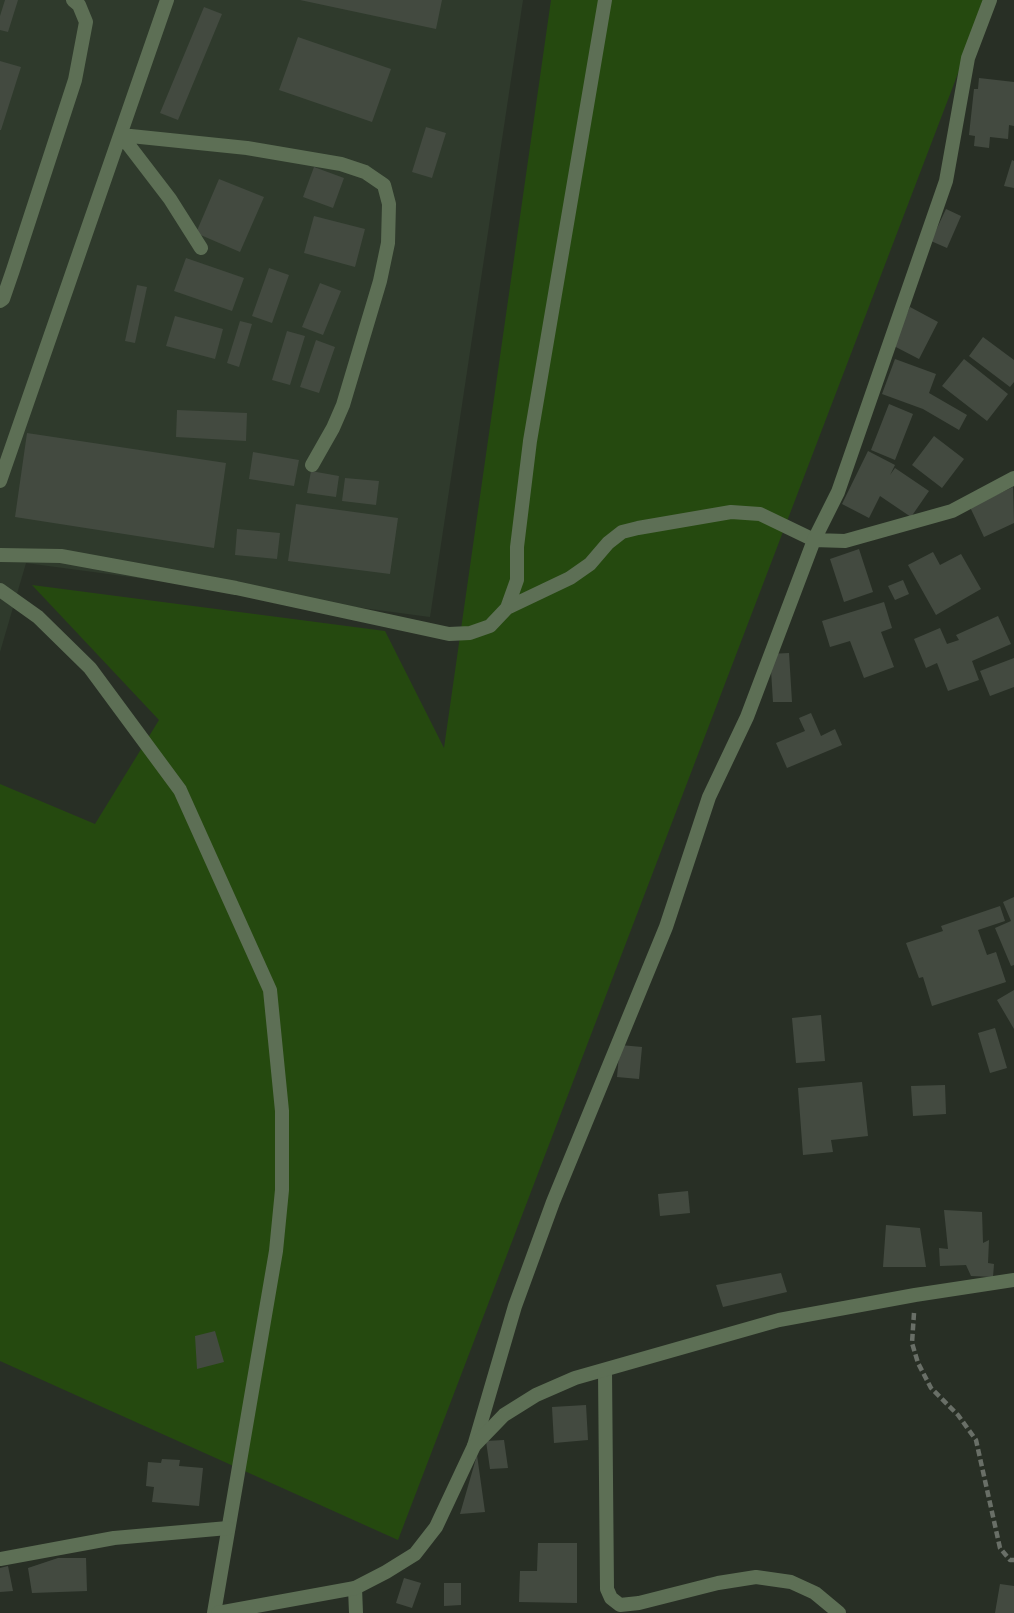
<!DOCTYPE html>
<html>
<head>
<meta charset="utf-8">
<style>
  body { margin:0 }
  canvas { display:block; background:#282f25 }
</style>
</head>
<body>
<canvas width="1014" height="1613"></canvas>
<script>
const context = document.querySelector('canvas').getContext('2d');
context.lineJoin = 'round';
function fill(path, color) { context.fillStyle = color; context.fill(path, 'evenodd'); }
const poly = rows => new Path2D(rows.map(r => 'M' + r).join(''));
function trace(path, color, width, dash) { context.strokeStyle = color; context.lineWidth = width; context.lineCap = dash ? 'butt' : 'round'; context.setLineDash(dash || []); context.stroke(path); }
fill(poly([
  [0,0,523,0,430,617,26,563,0,652]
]), '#2f3a2c');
fill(poly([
  [551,0,986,0,398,1540,0,1361,0,784,95,824,159,720,32,585,385,631,444,748]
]), '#25490f');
fill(poly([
  [5,0,18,0,8,32,0,30,0,16],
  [300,0,442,0,436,29],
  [204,7,222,14,178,120,160,113],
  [298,37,391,69,372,122,279,90],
  [0,61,21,67,1,130,0,130],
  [979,78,1014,82,1014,126,1009,125,1008,139,990,137,989,148,974,146,975,136,969,135,974,89,978,89],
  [426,127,446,133,432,178,412,172],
  [1012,160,1014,161,1014,188,1004,186],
  [314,167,344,178,333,208,303,197],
  [219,179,264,197,240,252,196,233],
  [946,209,961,216,947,248,931,241],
  [314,216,365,229,355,267,304,253],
  [186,258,244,278,232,311,174,291],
  [269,268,289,275,272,323,252,316],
  [320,283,341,291,323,335,302,327],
  [137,285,147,287,135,343,125,341],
  [910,307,938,322,919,359,892,345],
  [175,316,223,329,215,359,166,346],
  [240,321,252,324,239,367,227,363],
  [287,331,305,336,290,385,272,380],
  [983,337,1014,360,1014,382,1010,387,969,356],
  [316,340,335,347,319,393,300,387],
  [895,359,936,374,929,393,967,415,959,430,923,409,882,394],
  [964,359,1008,394,987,421,942,386],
  [889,404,913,414,895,460,871,450],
  [177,410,247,413,246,441,176,437],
  [27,433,226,463,214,548,15,517],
  [934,436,964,459,942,488,912,465],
  [868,451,895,465,890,475,895,468,929,491,911,517,880,496,869,518,842,504],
  [253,452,299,460,294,486,249,479],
  [311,471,339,476,336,497,307,493],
  [345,478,379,481,376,505,342,501],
  [1013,487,1014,523,984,537,970,507],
  [296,504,398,518,390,574,288,561],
  [237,529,280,533,277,559,235,555],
  [859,549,873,592,844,602,830,559],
  [933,552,940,565,961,554,981,589,936,615,908,565],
  [903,580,909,594,895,600,888,586],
  [884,602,892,628,881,632,894,667,864,678,850,641,830,647,822,621],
  [998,616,1011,644,972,661,979,680,948,691,937,663,926,668,914,639,940,628,947,644,959,640,956,635],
  [789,653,792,702,773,702,770,654],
  [1014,658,1014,687,990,696,980,671],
  [811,713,821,736,835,729,842,745,787,768,776,743,805,731,799,718],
  [1014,897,1014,965,1011,966,995,928,1011,921,1003,902],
  [1000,906,1005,921,978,930,987,955,996,952,1006,982,932,1006,923,977,919,978,906,943,943,931,941,926],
  [1014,990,1014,1029,997,1000],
  [821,1015,825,1061,796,1063,792,1018],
  [995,1028,1007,1068,990,1073,978,1033],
  [620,1045,642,1047,639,1079,617,1077],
  [862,1082,868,1136,831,1140,833,1152,803,1155,798,1088],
  [945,1085,946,1114,913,1116,911,1086],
  [688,1191,690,1213,660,1216,658,1194],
  [944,1210,982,1212,983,1243,989,1240,988,1263,994,1264,993,1277,971,1276,966,1265,940,1266,939,1248,948,1249],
  [886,1225,920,1228,926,1267,883,1267],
  [781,1273,787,1292,723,1307,716,1285],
  [215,1331,224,1362,197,1369,195,1336],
  [586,1405,588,1440,554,1443,552,1407],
  [504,1440,508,1468,490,1469,486,1441],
  [477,1455,485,1512,460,1514],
  [162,1459,180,1460,179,1466,203,1468,199,1506,152,1502,154,1487,146,1486,148,1462,161,1463],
  [538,1543,577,1543,577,1603,519,1602,520,1571,537,1571],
  [58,1558,86,1558,87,1591,32,1593,28,1568],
  [8,1566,13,1591,0,1592,0,1568],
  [404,1578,421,1583,412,1608,396,1603],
  [444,1583,461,1583,461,1605,444,1606],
  [1000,1584,1014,1586,1014,1613,995,1613]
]), '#434a40');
trace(poly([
  [914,1313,912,1343,918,1363,931,1388,958,1415,976,1440,1000,1548,1010,1560,1014,1560]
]), '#696f67', 4.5, [7, 3.5]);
trace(poly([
  [121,135,247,148,341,164,365,172,384,185,389,204,388,243,380,281,343,405,333,428,312,465],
  [121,135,170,199,201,248],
  [0,301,3,299,13,270,75,80,86,22,79,5,73,0],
  [0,481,167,0],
  [0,555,61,556,236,588,449,634,470,633,490,626,507,608,517,580,517,547,530,441,605,0],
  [0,590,38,617,90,668,180,790,270,990,282,1111,282,1190,276,1251,214,1613],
  [507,608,570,578,590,564,608,543,622,532,638,528,731,512,760,514,814,540]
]), '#5d6f55', 14);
trace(poly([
  [814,540,845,541,952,511,1014,478],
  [605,1371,607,1589,611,1598,620,1605,639,1603,718,1583,756,1577,791,1582,815,1593,839,1613],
  [474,1446,515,1306,553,1202,666,927,709,797,747,717,814,540,838,492,946,181,968,58,990,0],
  [0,1559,114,1538,228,1528],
  [355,1588,356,1613]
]), '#5d6f55', 14);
trace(poly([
  [218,1613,355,1588,386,1572,415,1554,436,1527,474,1446,504,1415,536,1395,575,1378,779,1320,915,1295,1014,1280]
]), '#5d6f55', 14);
</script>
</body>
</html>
